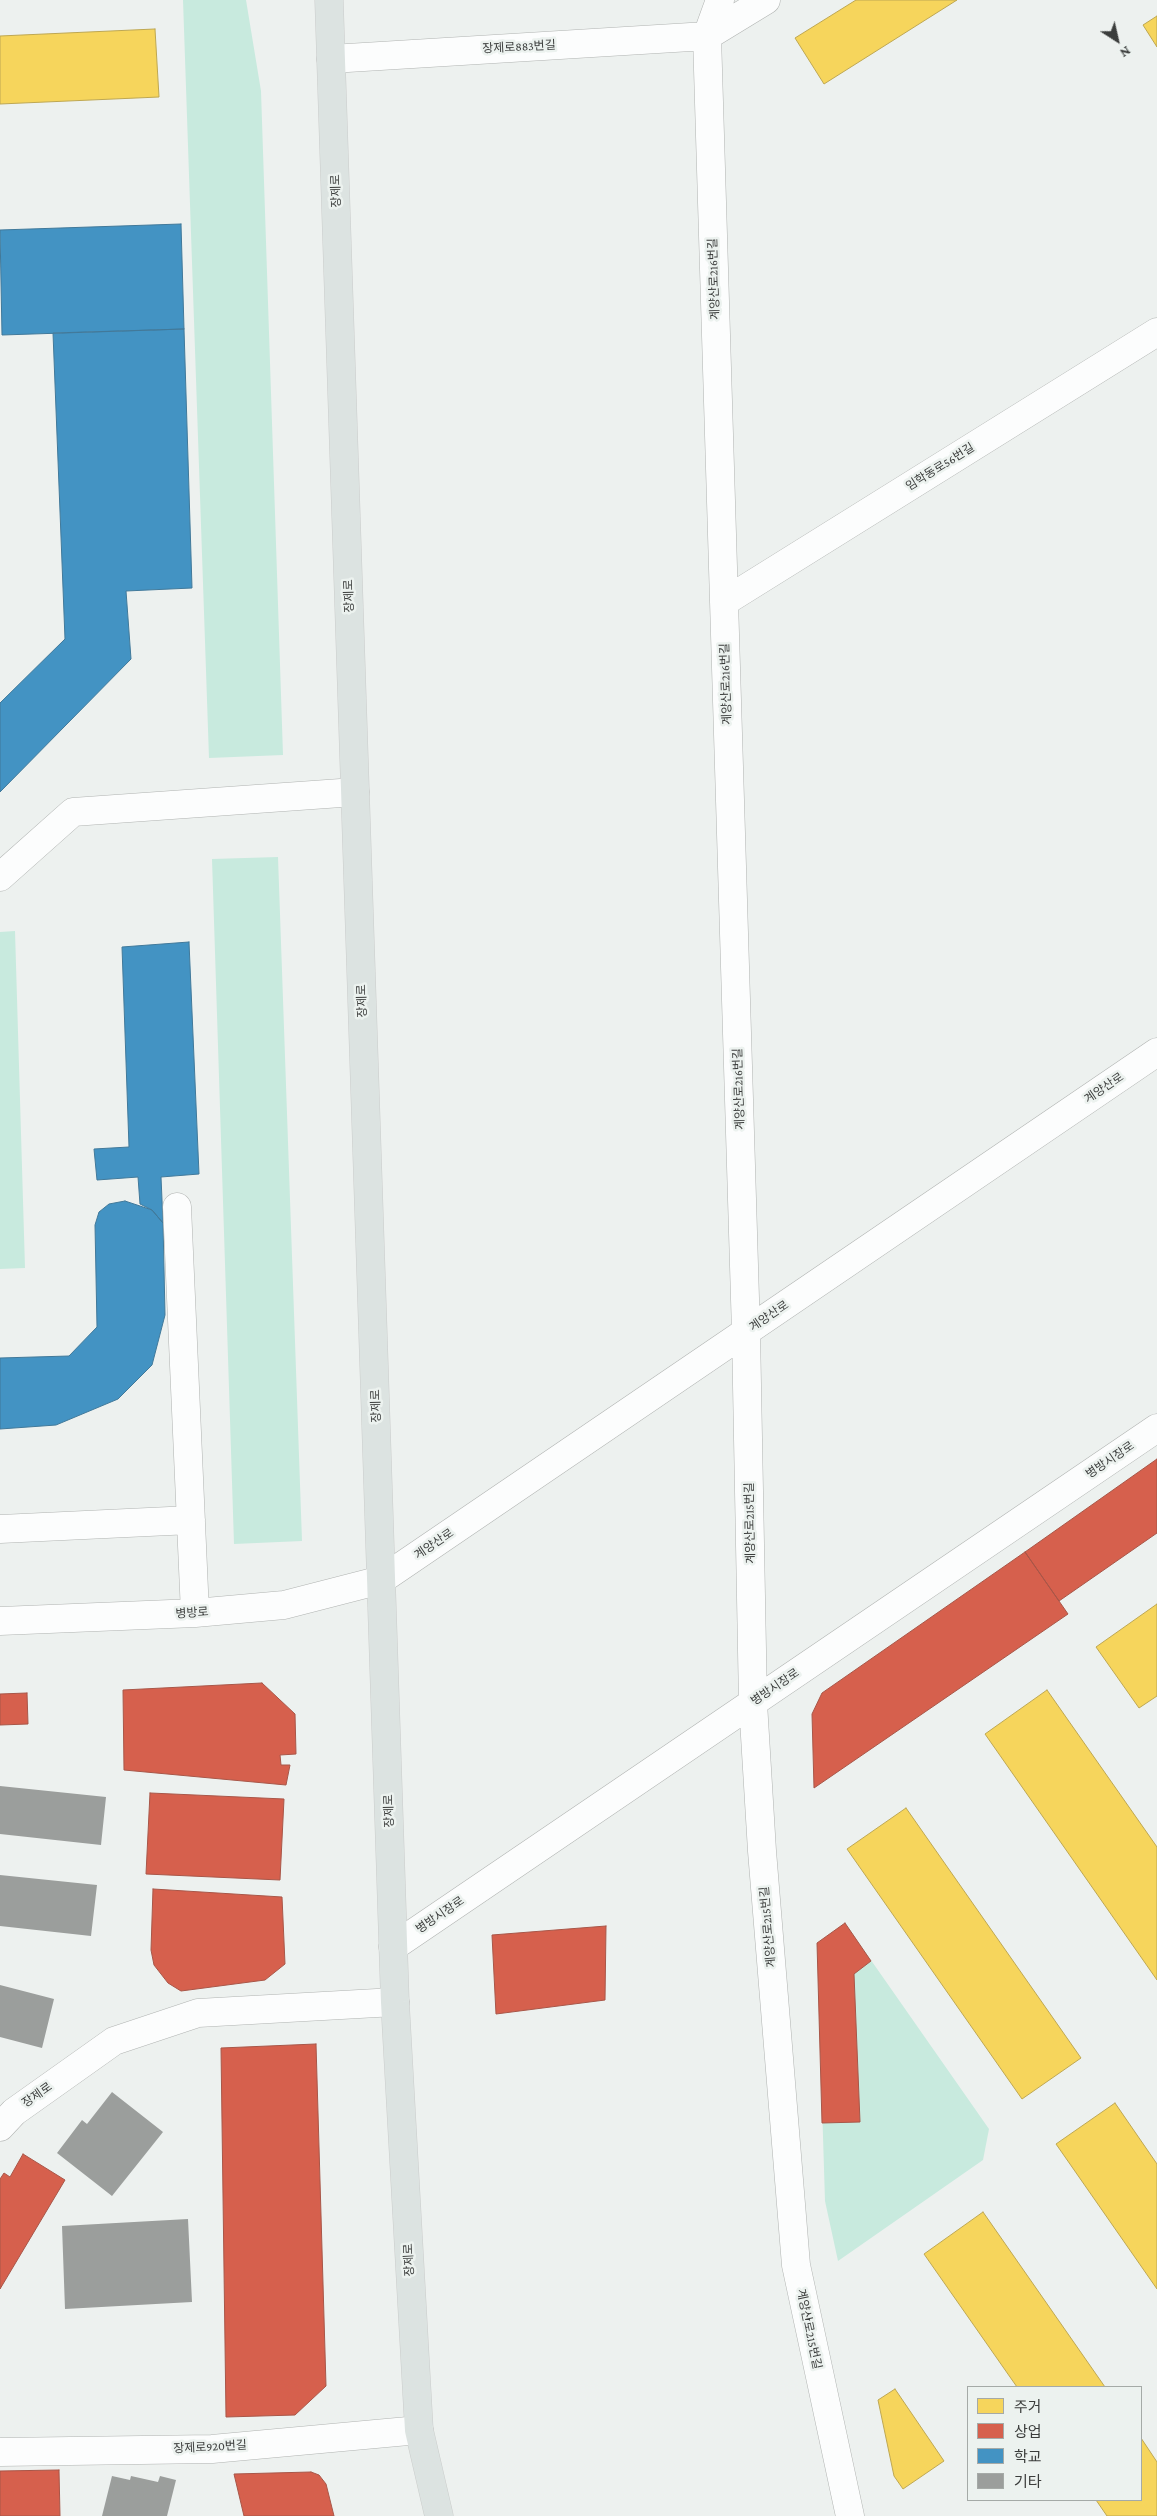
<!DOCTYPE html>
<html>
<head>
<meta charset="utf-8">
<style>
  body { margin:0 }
  #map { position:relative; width:1157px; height:2516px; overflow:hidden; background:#edf1ef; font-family:"Crimson Pro","Noto Sans KR",serif }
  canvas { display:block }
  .legend { position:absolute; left:967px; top:2386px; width:175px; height:115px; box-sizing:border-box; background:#ecf2ef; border:1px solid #a5aaa7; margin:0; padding:6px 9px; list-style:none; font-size:15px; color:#3b3d3c }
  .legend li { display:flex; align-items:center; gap:10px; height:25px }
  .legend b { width:25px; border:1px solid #a5aaa7 }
  .north { position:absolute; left:1092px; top:15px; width:50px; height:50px; -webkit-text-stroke:4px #ecf2ef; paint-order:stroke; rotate:145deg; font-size:14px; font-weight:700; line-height:20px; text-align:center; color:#3b3d3c }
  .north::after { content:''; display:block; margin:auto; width:18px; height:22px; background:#3b3d3c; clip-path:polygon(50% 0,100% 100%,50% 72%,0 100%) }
</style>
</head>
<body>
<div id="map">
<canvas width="1157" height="2516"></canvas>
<ul class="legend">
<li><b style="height:14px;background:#f6d55c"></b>주거</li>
<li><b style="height:14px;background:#d6604d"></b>상업</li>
<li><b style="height:14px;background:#4393c3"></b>학교</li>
<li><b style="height:14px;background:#9b9e9c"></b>기타</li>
</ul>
<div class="north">N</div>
</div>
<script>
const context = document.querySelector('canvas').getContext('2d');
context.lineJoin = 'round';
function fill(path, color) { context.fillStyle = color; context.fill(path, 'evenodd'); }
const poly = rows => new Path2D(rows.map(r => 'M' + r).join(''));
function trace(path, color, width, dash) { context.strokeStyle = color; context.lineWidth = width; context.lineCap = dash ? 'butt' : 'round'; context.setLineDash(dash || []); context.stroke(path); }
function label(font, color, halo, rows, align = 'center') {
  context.font = font + ' "Crimson Pro","Noto Sans KR",serif'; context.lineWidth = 5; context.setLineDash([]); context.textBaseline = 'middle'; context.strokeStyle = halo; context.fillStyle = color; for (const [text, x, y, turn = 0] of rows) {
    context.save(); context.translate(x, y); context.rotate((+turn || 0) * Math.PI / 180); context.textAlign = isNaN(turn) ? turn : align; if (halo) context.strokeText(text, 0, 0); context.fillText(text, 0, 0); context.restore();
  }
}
fill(poly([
  [183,0,246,0,261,91,283,755,209,758],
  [278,857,302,1541,234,1544,212,859],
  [15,931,25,1268,0,1269,0,932],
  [845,1923,989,2129,983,2160,838,2261,825,2201,817,1943]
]), '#c8eade');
const homes = poly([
  [856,0,957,0,824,84,795,38,856,0],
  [1157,16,1157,47,1143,25,1157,16],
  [155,29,159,97,0,104,0,36,155,29],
  [1157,1604,1157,1696,1139,1708,1096,1647,1157,1604],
  [1047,1690,1157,1847,1157,1980,985,1734,1047,1690],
  [906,1808,1081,2058,1022,2099,847,1849,906,1808],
  [1115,2103,1157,2164,1157,2289,1056,2144,1115,2103],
  [983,2212,1105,2387,1017,2387,924,2254,983,2212],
  [895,2389,944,2461,903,2489,894,2476,878,2400,895,2389],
  [1141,2438,1157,2462,1157,2516,1107,2516,1096,2500,1141,2500,1141,2438]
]);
fill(homes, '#f6d55c');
trace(homes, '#bea752', 1);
const shops = poly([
  [1157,1459,1157,1533,1059,1601,1025,1552,1157,1459],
  [1025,1552,1068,1614,814,1788,812,1714,822,1693,1025,1552],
  [262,1683,295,1714,296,1754,280,1755,281,1765,290,1765,286,1785,124,1770,123,1690,262,1683],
  [27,1693,28,1724,0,1725,0,1694,27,1693],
  [150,1793,284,1799,280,1880,146,1874,150,1793],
  [153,1889,282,1897,285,1964,265,1980,181,1991,168,1983,154,1965,151,1950,153,1889],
  [845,1923,871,1961,854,1974,860,2122,822,2123,817,1943,845,1923],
  [606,1926,605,2000,496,2014,492,1935,606,1926],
  [316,2044,326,2386,295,2415,226,2417,221,2048,316,2044],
  [23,2154,65,2180,0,2289,0,2179,4,2173,10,2177,23,2154],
  [59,2470,60,2516,0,2516,0,2471,59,2470],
  [311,2472,319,2475,326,2484,334,2516,244,2516,234,2474,311,2472]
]);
fill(shops, '#d6604d');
trace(shops, '#a85648', 1);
const schools = poly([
  [181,224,184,329,2,335,0,230,181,224],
  [184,329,192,588,126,591,131,659,0,792,0,703,65,639,53,333,184,329],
  [189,942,199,1174,161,1177,163,1223,152,1210,140,1204,138,1177,97,1180,94,1149,129,1147,122,947,189,942],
  [125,1201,152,1210,163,1223,165,1315,152,1365,118,1399,56,1425,0,1429,0,1358,69,1356,97,1327,95,1225,99,1212,109,1204,125,1201]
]);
fill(schools, '#4393c3');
trace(schools, '#41799a', 1);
fill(poly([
  [0,1786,106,1797,101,1845,0,1834],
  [0,1875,97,1885,91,1936,0,1926],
  [0,1985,54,1999,42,2048,0,2037],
  [112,2092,163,2132,112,2196,57,2153,82,2120,87,2124],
  [188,2219,192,2302,65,2309,62,2226],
  [112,2476,130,2480,131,2476,158,2482,160,2476,176,2480,167,2516,102,2516]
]), '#9b9e9c');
const minor = poly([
  [720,0,707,36,746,1332,753,1703,762,1851,796,2265,850,2516],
  [331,59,707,36,766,0],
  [724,602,1157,332],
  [0,877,73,812,355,792],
  [177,1207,195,1613],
  [0,1529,191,1520],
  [0,1621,195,1613,284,1605,381,1580,1157,1052],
  [393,1947,1157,1428],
  [0,2127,14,2112,114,2041,198,2013,395,2002],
  [0,2452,212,2449,419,2430]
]);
const major = poly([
  [329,0,395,2002,419,2430,439,2516]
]);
trace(minor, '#b0b3b1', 29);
trace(major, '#cacccb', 29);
trace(minor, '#fcfdfd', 28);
trace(major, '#dce3e1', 28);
label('12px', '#3b3d3c', '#ecf2ef', [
  ["장제로883번길",519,47,-3],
  ["장제로",336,191,-92],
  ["계양산로216번길",714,279,-92],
  ["임학동로56번길",940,467,-32],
  ["장제로",349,596,-92],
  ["계양산로216번길",726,684,-92],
  ["장제로",362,1001,-92],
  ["계양산로",1104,1088,-34],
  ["계양산로216번길",739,1089,-92],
  ["계양산로",769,1316,-34],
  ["장제로",376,1406,-92],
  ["병방시장로",1110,1460,-34],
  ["계양산로215번길",750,1523,-91],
  ["계양산로",434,1544,-34],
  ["병방로",192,1613,-4],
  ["병방시장로",775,1687,-34],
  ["장제로",389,1811,-92],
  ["병방시장로",440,1915,-34],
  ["계양산로215번길",768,1927,-95],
  ["장제로",37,2095,-35],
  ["장제로",409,2260,-93],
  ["계양산로215번길",809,2329,78],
  ["장제로920번길",210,2447,-3]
]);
</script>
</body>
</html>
